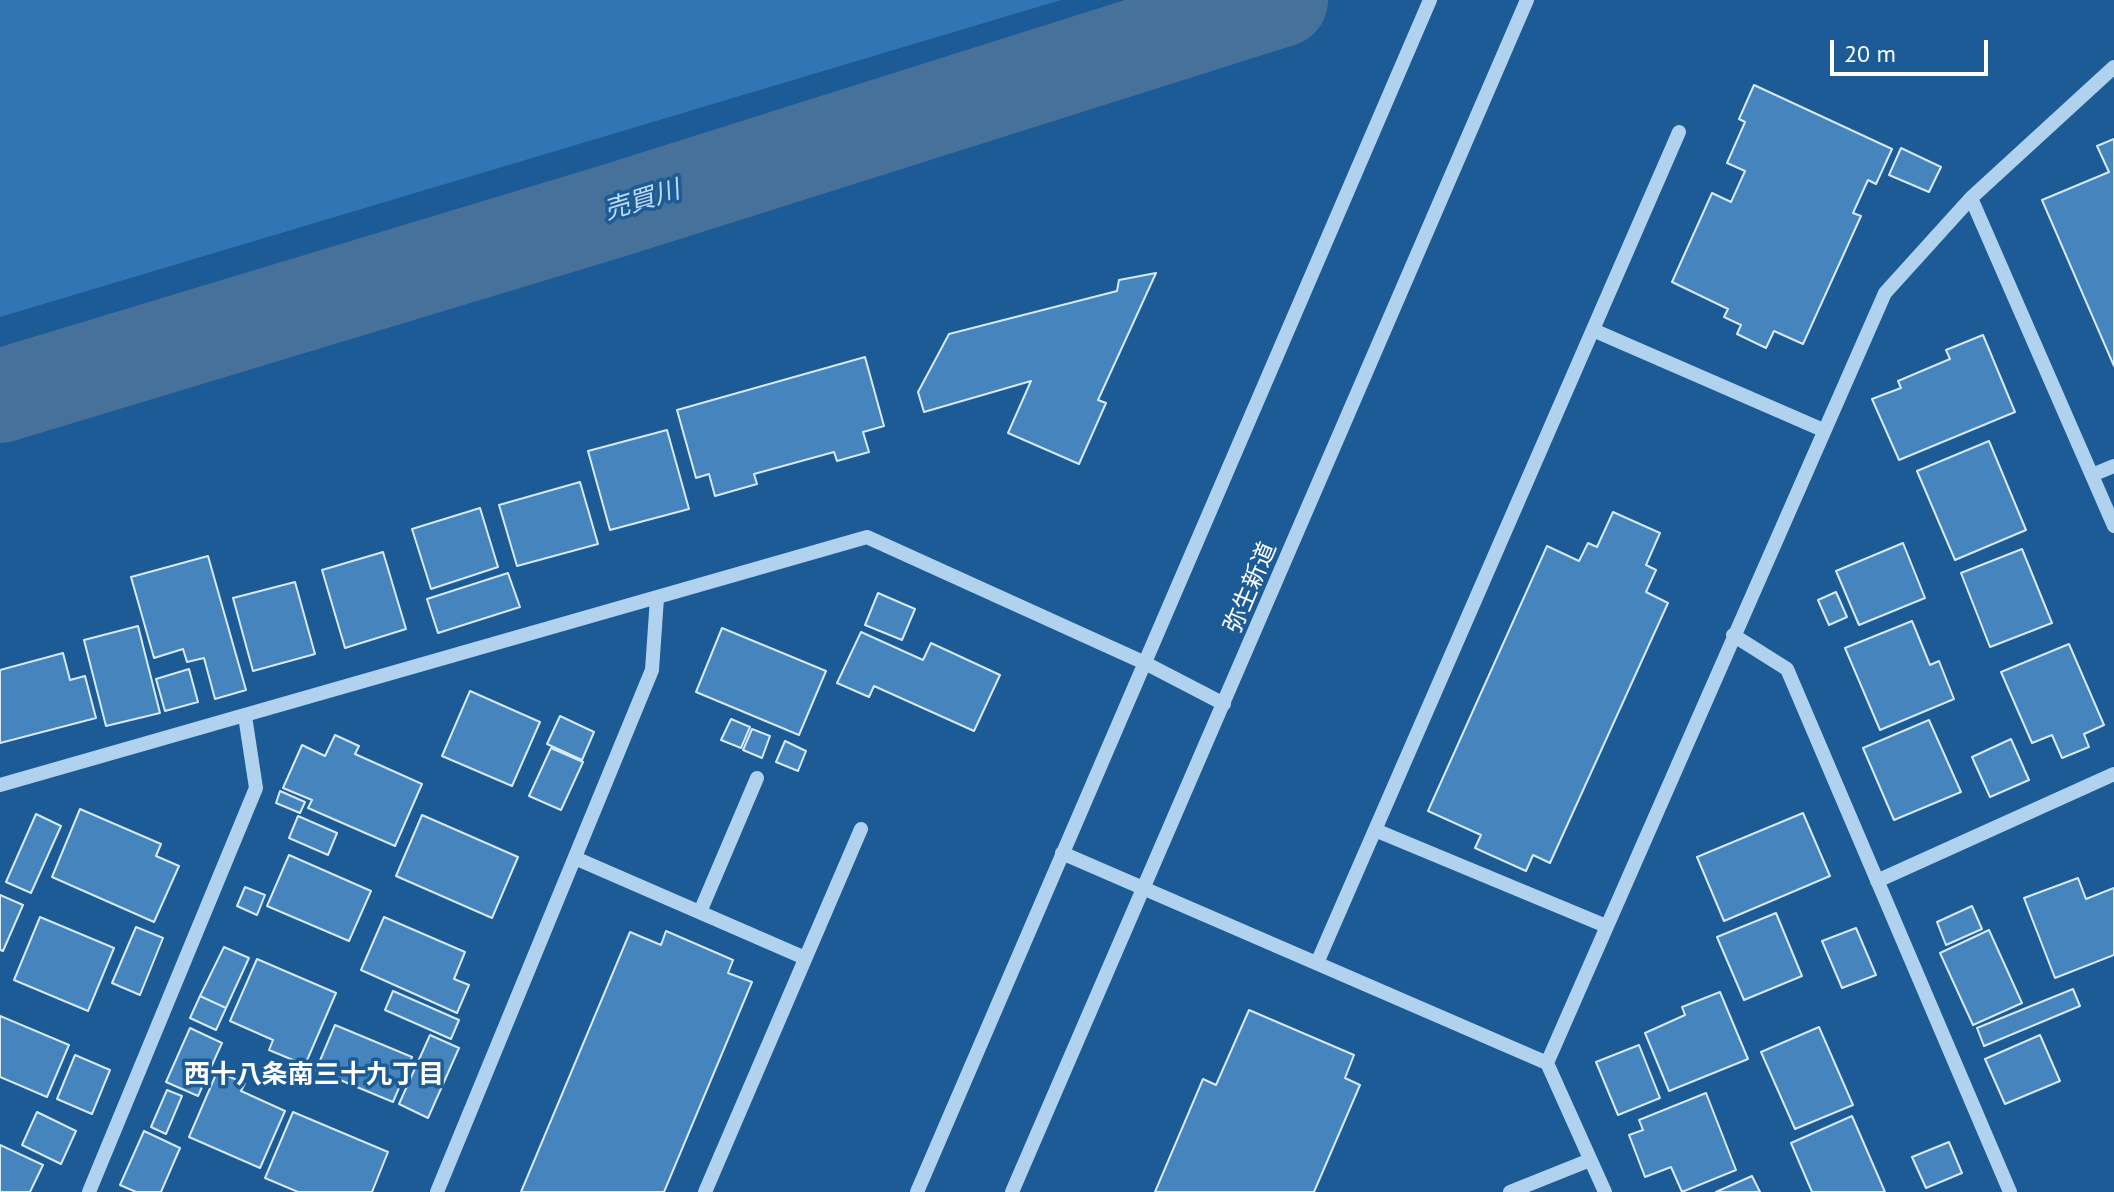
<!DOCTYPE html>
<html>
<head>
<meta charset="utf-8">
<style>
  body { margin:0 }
  #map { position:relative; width:2114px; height:1192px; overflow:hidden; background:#1d5b96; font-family:"PT Sans",sans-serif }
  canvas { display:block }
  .scale { position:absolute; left:1830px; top:40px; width:158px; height:36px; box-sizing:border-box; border:4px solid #fff; border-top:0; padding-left:10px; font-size:24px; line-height:28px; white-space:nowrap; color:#fff; -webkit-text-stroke:6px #1d5b96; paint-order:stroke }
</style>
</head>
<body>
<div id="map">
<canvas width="2114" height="1192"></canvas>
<div class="scale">20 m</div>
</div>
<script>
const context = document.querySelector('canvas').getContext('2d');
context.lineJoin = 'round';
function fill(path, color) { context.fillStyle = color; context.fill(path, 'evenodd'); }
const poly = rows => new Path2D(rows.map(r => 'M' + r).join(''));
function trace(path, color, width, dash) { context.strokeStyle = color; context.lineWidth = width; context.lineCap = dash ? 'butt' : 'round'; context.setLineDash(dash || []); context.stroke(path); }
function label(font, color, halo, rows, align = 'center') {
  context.font = font + ' "PT Sans","Noto Sans JP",sans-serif'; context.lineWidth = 7; context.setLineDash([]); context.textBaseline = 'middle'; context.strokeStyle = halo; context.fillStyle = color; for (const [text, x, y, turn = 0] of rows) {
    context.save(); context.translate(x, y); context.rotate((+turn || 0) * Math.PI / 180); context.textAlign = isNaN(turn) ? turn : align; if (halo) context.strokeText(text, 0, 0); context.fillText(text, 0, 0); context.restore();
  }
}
fill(poly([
  [0,0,1061,0,0,317]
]), '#3175b4');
trace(poly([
  [0,396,619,209,1281,0]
]), '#46719b', 94);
const building = poly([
  [1754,85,1892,149,1876,184,1868,180,1853,213,1861,216,1803,344,1774,331,1766,348,1737,334,1741,325,1724,317,1728,309,1672,282,1712,193,1731,202,1745,171,1727,163,1745,122,1739,119,1754,85],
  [2114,139,2114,366,2042,200,2109,172,2097,146,2114,139],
  [1901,148,1941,167,1929,192,1889,175,1901,148],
  [1156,273,1098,400,1106,403,1079,464,1008,433,1031,381,924,412,918,392,949,334,1117,291,1119,280,1156,273],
  [1983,335,2015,412,1899,460,1872,399,1901,388,1898,381,1950,359,1946,350,1983,335],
  [865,357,884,426,863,432,869,452,837,461,834,452,754,474,757,484,715,496,709,474,696,478,677,410,865,357],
  [667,430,689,509,610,530,588,451,667,430],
  [1989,441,2026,530,1955,560,1917,471,1989,441],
  [580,482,598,544,517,566,499,505,580,482],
  [480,508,498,567,431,589,412,529,480,508],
  [1613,512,1660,533,1646,565,1656,570,1646,592,1668,603,1550,863,1533,855,1526,871,1475,848,1481,835,1428,811,1547,546,1579,561,1588,543,1597,547,1613,512],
  [1903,543,1925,598,1859,625,1836,571,1903,543],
  [2022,549,2052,623,1990,647,1961,573,2022,549],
  [383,552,406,629,345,648,322,570,383,552],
  [208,556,246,690,215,699,204,658,187,662,183,649,154,658,131,577,208,556],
  [508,573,520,607,438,633,427,599,508,573],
  [295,582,315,654,253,671,233,598,295,582],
  [1836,592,1847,617,1829,625,1818,600,1836,592],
  [878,593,915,609,902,640,865,625,878,593],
  [1912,621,1930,665,1939,661,1954,699,1880,730,1845,648,1912,621],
  [138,626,160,713,106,726,84,640,138,626],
  [722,628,826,671,799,735,696,692,722,628],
  [861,632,923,660,931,643,1000,675,974,731,874,686,869,697,837,683,861,632],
  [2069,644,2104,725,2084,734,2089,747,2062,758,2052,735,2032,743,2001,672,2069,644],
  [63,653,70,680,85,676,96,718,0,743,0,670,63,653],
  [189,669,198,702,165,711,156,679,189,669],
  [470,691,540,722,512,786,442,756,470,691],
  [560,716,594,732,582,760,547,744,560,716],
  [731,719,750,727,741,748,721,740,731,719],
  [1929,720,1961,792,1894,820,1863,748,1929,720],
  [752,729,770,736,762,758,743,750,752,729],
  [335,735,359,746,355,754,422,784,395,846,308,808,312,800,283,788,302,745,325,756,335,735],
  [2011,739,2029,780,1990,797,1972,757,2011,739],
  [785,741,806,751,798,771,776,762,785,741],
  [551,748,583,762,561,810,529,796,551,748],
  [280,791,305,802,300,813,276,803,280,791],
  [80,809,161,844,156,856,179,866,154,922,52,877,80,809],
  [1803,813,1830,876,1724,921,1697,857,1803,813],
  [36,814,61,826,31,893,6,882,36,814],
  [422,815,518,857,492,918,396,876,422,815],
  [298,816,337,833,328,855,289,838,298,816],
  [289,855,371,891,349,941,267,906,289,855],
  [2078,878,2086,899,2114,888,2114,955,2055,978,2024,898,2078,878],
  [245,887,265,895,257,915,237,906,245,887],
  [0,895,23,905,3,951,0,950,0,895],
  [1972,906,1982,929,1946,945,1937,922,1972,906],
  [1776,913,1802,976,1744,1000,1717,937,1776,913],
  [40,917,114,948,88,1011,14,980,40,917],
  [384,917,465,952,454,979,469,985,457,1013,361,970,384,917],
  [136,927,163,938,140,995,112,983,136,927],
  [1856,928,1876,975,1842,988,1822,941,1856,928],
  [1989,930,2022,1003,1973,1025,1940,953,1989,930],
  [666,931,733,960,728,973,752,982,664,1192,521,1192,630,932,661,945,666,931],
  [224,947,249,958,226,1008,200,996,224,947],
  [257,959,336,993,305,1065,269,1050,273,1040,230,1021,257,959],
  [2073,989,2080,1006,1984,1046,1977,1028,2073,989],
  [393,991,459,1020,451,1039,385,1010,393,991],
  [1720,992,1748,1059,1669,1091,1645,1033,1685,1015,1682,1007,1720,992],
  [200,996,226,1008,216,1030,190,1018,200,996],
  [1249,1010,1354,1055,1345,1078,1360,1085,1314,1192,1155,1192,1203,1079,1216,1085,1249,1010],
  [0,1016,69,1045,47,1097,0,1077,0,1016],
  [335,1025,412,1057,393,1102,316,1070,335,1025],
  [1819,1027,1853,1105,1795,1129,1761,1052,1819,1027],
  [190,1028,222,1043,198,1096,166,1082,190,1028],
  [430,1035,459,1048,428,1118,399,1104,430,1035],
  [2040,1035,2060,1081,2005,1104,1985,1059,2040,1035],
  [1639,1045,1660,1098,1618,1115,1596,1062,1639,1045],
  [75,1055,110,1070,92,1114,57,1099,75,1055],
  [217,1072,245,1083,241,1091,285,1111,260,1168,189,1137,217,1072],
  [167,1090,182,1096,166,1134,151,1127,167,1090],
  [1706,1093,1736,1170,1682,1192,1671,1167,1645,1177,1629,1135,1643,1130,1639,1120,1706,1093],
  [37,1112,76,1131,61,1164,22,1145,37,1112],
  [293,1112,388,1152,372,1192,298,1192,265,1178,293,1112],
  [1852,1116,1885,1192,1812,1192,1791,1143,1852,1116],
  [144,1131,180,1148,161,1192,136,1192,120,1185,144,1131],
  [1949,1142,1962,1173,1926,1188,1912,1157,1949,1142],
  [0,1145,43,1165,30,1192,0,1192,0,1145],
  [1752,1176,1760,1192,1716,1192,1752,1176]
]);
fill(building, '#4584bc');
trace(building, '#d7eafb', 2);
trace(poly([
  [1971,198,2114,526],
  [1593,330,1823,430],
  [2092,475,2114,466],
  [1733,635,1787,669,2010,1192],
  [0,785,867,537,1145,663,1224,704],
  [1375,830,1606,926],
  [1062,853,1547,1063,1605,1192],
  [575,858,805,958],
  [1877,881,2114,774],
  [700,912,757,778],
  [1317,963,1679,132],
  [1547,1063,1885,293,1971,198,2114,67],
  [89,1192,256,788,245,716],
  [437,1192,652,670,657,598],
  [705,1192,861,829],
  [917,1192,1430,0],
  [1012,1192,1527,0],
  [1510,1192,1590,1160]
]), '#b0d2ef', 14);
label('24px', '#fff', '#1d5b96', [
  ["弥生新道",1251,588,-67]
]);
label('italic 26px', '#bcdbf6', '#1d5b96', [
  ["売買川",642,201,-17]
]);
label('bold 26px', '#fff', '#1d5b96', [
  ["西十八条南三十九丁目",314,1076]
]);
</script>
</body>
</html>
